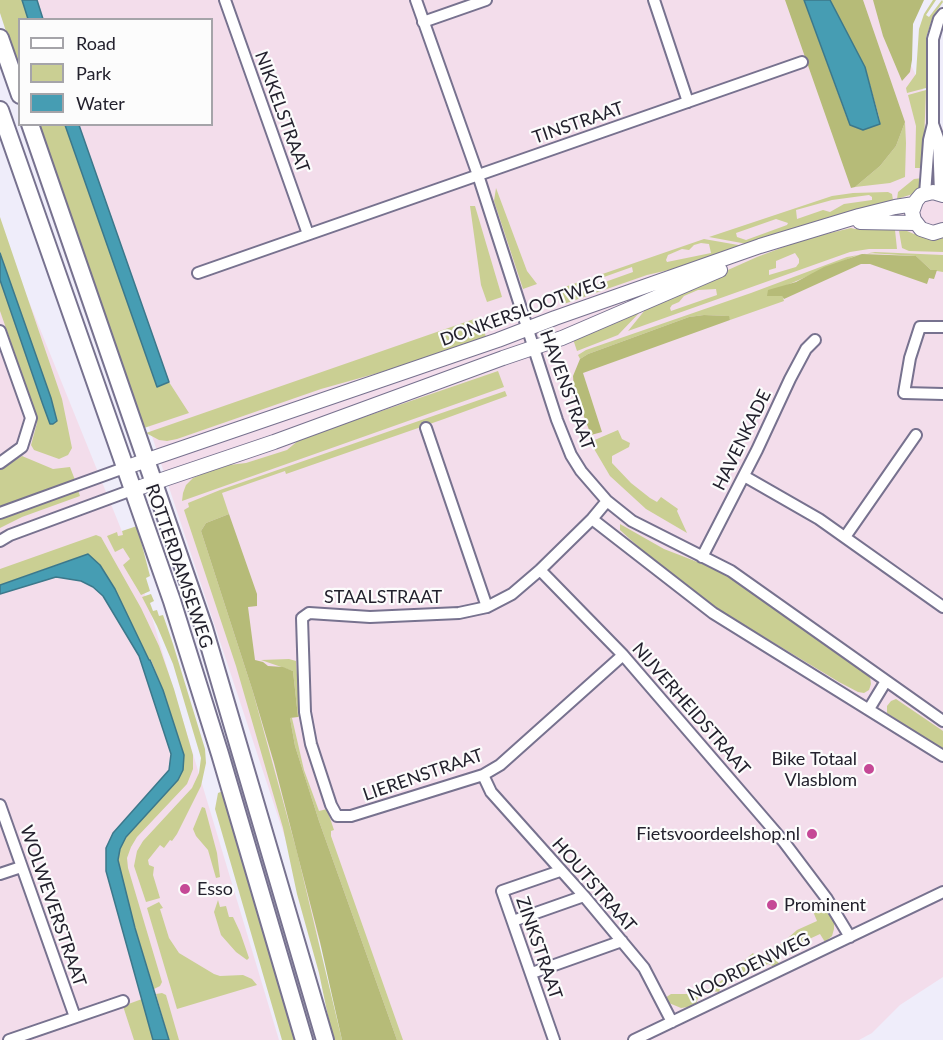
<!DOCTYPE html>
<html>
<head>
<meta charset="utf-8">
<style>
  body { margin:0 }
  #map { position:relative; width:943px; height:1040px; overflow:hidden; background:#efedfa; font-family:Lato,sans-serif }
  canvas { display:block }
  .legend { position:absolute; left:18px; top:18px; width:195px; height:108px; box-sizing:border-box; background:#fcfcfc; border:2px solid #a5a4a9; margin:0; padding:8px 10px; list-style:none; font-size:18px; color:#23212d }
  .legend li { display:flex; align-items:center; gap:12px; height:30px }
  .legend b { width:30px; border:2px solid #a5a4a9 }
</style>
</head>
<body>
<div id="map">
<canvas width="943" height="1040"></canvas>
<ul class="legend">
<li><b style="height:8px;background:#fff"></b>Road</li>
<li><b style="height:16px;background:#cacf93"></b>Park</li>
<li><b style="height:16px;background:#469db3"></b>Water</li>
</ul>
</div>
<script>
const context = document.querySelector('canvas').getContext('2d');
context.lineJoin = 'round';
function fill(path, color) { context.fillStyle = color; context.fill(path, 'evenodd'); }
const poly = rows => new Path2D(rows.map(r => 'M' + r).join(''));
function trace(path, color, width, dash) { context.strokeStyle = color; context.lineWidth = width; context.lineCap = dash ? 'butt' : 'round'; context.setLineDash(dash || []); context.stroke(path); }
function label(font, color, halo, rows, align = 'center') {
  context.font = font + ' Lato,sans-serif'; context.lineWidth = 4.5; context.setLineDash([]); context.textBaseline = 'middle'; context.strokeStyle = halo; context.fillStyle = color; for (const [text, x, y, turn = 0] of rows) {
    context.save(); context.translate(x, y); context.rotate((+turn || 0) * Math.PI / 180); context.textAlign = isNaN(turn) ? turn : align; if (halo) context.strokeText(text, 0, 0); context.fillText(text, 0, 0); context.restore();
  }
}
fill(poly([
  [8,0,884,0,900,43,943,130,943,977,900,1005,872,1033,859,1040,352,1040,49,125,212,124,212,20,20,20],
  [0,230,138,571,279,1040,0,1040]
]), '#f3ddeb');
fill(poly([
  [0,0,22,0,28,19,20,20,19,71,0,13],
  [933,0,936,0,926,15,929,17,942,0,943,2,933,16,926,38,926,88,907,93,906,88,916,74,919,29,924,14],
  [926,90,923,168,915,168,916,126,908,95],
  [905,122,906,143,905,177,890,183,855,187,880,166,896,146],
  [37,125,65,125,157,387,169,382,189,413,144,428,143,426],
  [923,178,922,187,916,193,897,199,898,192,914,179],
  [496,188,527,271,537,284,523,289,494,201],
  [888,192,892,194,893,200,747,244,709,237,832,196,853,193],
  [869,195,872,197,872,200,844,204,830,212,823,210,797,219,796,210,832,200],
  [776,219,788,223,787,225,746,240,737,237,736,233],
  [470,206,475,206,502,297,487,302,481,285],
  [0,217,62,399,72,448,68,455,59,459,34,450,31,445,37,423,35,411,0,311,0,280,43,405,57,421,0,252],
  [851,228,855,229,869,228,895,230,897,249,869,249,850,252,628,331,645,310,657,304,663,299,757,257,805,239],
  [795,253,799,259,799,263,796,267,769,275,769,270,776,268,776,261],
  [716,289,717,295,671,311,670,308,672,305,679,302,684,296,698,290],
  [899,231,907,231,914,234,943,236,943,252,909,251,902,248],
  [704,239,744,246,699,263,647,275,561,305,556,290],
  [701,243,709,244,711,253,667,262,666,260,668,255,682,249,689,250,694,245],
  [632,267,633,272,577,292,576,287],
  [875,252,943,255,943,272,931,270,916,256,869,253,855,256,780,288,784,301,730,320,728,316,704,315,689,317,588,354,580,359,578,355,586,350,751,293,847,257],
  [641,311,618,335,577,351,573,339],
  [480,317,486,337,417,362,321,389,177,439,167,441,159,440,146,433],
  [498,371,504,387,182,501,183,493,186,485,193,478,202,474,229,465,246,463,287,450,300,439],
  [505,391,507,396,444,419,286,474,285,471,222,493,229,514,206,523,201,531,253,692,297,852,342,1040,333,1040,319,973,297,894,283,828,236,666,184,510,189,507,188,503,220,490],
  [618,430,622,439,630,443,629,447,612,456,612,463,631,483,650,498,657,502,661,497,678,509,677,511,687,533,646,509,610,476,590,442],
  [22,456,53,469,70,467,75,480,0,508,0,470],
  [77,487,80,496,22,517,0,528,0,518],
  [620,524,664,549,731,575,870,676,871,684,869,690,864,693,858,692,839,682,726,614,689,588,643,551,620,530],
  [137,526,150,576,146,578,150,591,141,595,123,565,130,559,123,548,115,552,107,536,117,532,118,536,123,535,122,531],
  [96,535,101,537,141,608,159,646,174,689,193,755,193,769,187,784,137,837,131,847,127,858,128,868,162,982,160,986,154,989,135,928,118,860,120,849,126,837,184,755,163,690,151,660,149,660,115,589,100,565,67,561,0,585,0,569],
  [151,594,154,601,150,603,153,611,157,610,159,616,163,615,173,644,205,749,206,763,201,786,177,834,172,841,170,840,164,848,160,845,148,860,149,865,154,867,153,875,160,898,146,902,134,866,137,851,143,841,192,788,199,773,201,758,173,664,157,626,142,597],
  [289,659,296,661,300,716,298,717,293,671,261,660],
  [896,699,943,731,943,750,887,713,887,706,891,701],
  [290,718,292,718,304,770,319,811,327,809,334,830,331,831,331,836,403,1040,397,1040,319,821,295,746],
  [223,791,296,1040,282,1040,215,809,218,793],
  [202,807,205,808,217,853,220,877,216,878,208,850,196,836,193,829],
  [218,900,220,907,226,906,229,917,233,917,240,932,249,958,247,960,236,952,221,935,214,912],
  [159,902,163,908,160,909,169,938,179,953,214,974,220,976,243,975,252,979,257,985,177,1009,147,908],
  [812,909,826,910,834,922,834,929,832,936,825,942,820,934,775,955,779,964,773,966,768,964,721,987,719,992,712,991,698,998,696,1004,688,1007,681,1008,669,1003,665,998,671,994,696,994,715,986,753,953,761,962,797,930,817,921],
  [162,993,166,995,179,1040,169,1040,156,994],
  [142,999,153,1040,134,1040,123,1006]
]), '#cacf93');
fill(poly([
  [785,0,804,0,847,118,863,130,880,124,879,117,865,67,830,0,863,0,905,122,896,146,880,166,855,187,851,188],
  [873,0,924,0,913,24,912,60,910,72,902,81,883,36],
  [862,254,916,256,931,270,937,270,934,279,929,278,927,284,870,264,861,264,784,299,782,296,767,296,768,290,796,282,824,267],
  [704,315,729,316,730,320,583,373,602,432,591,435,574,390,573,376,580,359,588,354,689,317],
  [229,514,257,594,257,606,248,607,255,660,263,662,268,666,283,667,293,671,298,717,290,718,295,746,319,821,397,1040,342,1040,320,942,274,763,253,692,201,531,206,523]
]), '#b6bb78');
const water = poly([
  [22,0,37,0,43,19,28,19,22,0],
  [804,0,830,0,865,67,880,124,863,130,850,125,804,0],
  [65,125,79,125,169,382,157,387,65,125],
  [0,253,51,398,57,421,53,424,50,424,43,405,0,280,0,253],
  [88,554,100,565,115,589,149,660,150,660,163,690,184,755,183,770,178,780,126,837,120,849,118,860,135,928,169,1040,153,1040,106,871,106,848,113,833,169,770,171,754,139,656,103,596,93,587,81,581,56,577,0,594,0,585,88,554]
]);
fill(water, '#469db3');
trace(water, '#3c788b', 1.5);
const minor = poly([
  [225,0,308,234],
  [416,0,478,175,557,420,571,455,581,471,607,501,632,521,731,571,943,721],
  [654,0,688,102],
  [423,22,486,0],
  [933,124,938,138,940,193],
  [925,194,929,140,933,124,933,39,939,19,943,14],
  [198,273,802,62],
  [943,327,920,327,910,358,904,393,943,394],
  [0,331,31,418,22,447,0,463],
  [426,428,487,607],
  [744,476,819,519,943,607],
  [607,501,592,519,540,570,512,594,487,607,459,613,370,617,309,613,302,618,305,712,311,744,331,805,337,816,351,816,483,775,500,765,623,655],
  [0,513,124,468],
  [592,519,713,613,943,756],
  [845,537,916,435],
  [0,541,10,535,132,490],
  [702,557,757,450,790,379,806,349,815,340],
  [540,570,623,655,784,842,827,899,850,937],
  [869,709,886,681],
  [483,775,491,792,584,896,644,968,672,1022],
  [0,805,75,1017],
  [0,874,21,867],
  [513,921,584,896],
  [532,973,622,941],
  [9,1040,123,1001],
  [554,1040,502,891,560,871],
  [634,1040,943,892]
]);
const tertiary = poly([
  [943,195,933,192,921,195,916,201,912,212,914,220,921,229,933,233,943,230],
  [860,222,915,223],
  [124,468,498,340,555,318,760,246,859,216,895,207,914,204],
  [132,490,274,442,503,358,562,338,720,270]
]);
const secondary = poly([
  [0,38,20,95],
  [0,110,172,601,220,754,304,1040],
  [30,124,204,628,325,1040]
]);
trace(minor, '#77728f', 14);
trace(tertiary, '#77728f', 16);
trace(secondary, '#77728f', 20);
trace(minor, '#fff', 10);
trace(tertiary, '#fff', 14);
trace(secondary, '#fff', 16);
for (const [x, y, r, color] of [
  [869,769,6,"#c54896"],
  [812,834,6,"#c54896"],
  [185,889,6,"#c54896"],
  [772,905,6,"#c54896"]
]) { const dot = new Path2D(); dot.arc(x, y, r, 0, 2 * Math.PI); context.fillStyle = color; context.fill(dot); trace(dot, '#fcfcfc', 2); }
label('18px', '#23212d', '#fcfcfc', [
  ["NIKKELSTRAAT",282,112,70],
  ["TINSTRAAT",578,123,-19],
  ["DONKERSLOOTWEG",523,311,-20],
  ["HAVENSTRAAT",567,390,70],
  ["HAVENKADE",742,440,-64],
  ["ROTTERDAMSEWEG",179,566,71],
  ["STAALSTRAAT",383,597],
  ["NIJVERHEIDSTRAAT",691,709,49],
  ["LIERENSTRAAT",423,775,-19],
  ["HOUTSTRAAT",594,885,49],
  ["WOLWEVERSTRAAT",53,906,71],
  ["ZINKSTRAAT",539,948,71],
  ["NOORDENWEG",749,967,-26]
]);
label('18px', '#23212d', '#fcfcfc', [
  ["Bike Totaal",857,759],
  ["Vlasblom",857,780],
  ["Fietsvoordeelshop.nl",800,834],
  ["Esso",197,889,"left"],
  ["Prominent",784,905,"left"]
], 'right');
</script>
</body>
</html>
